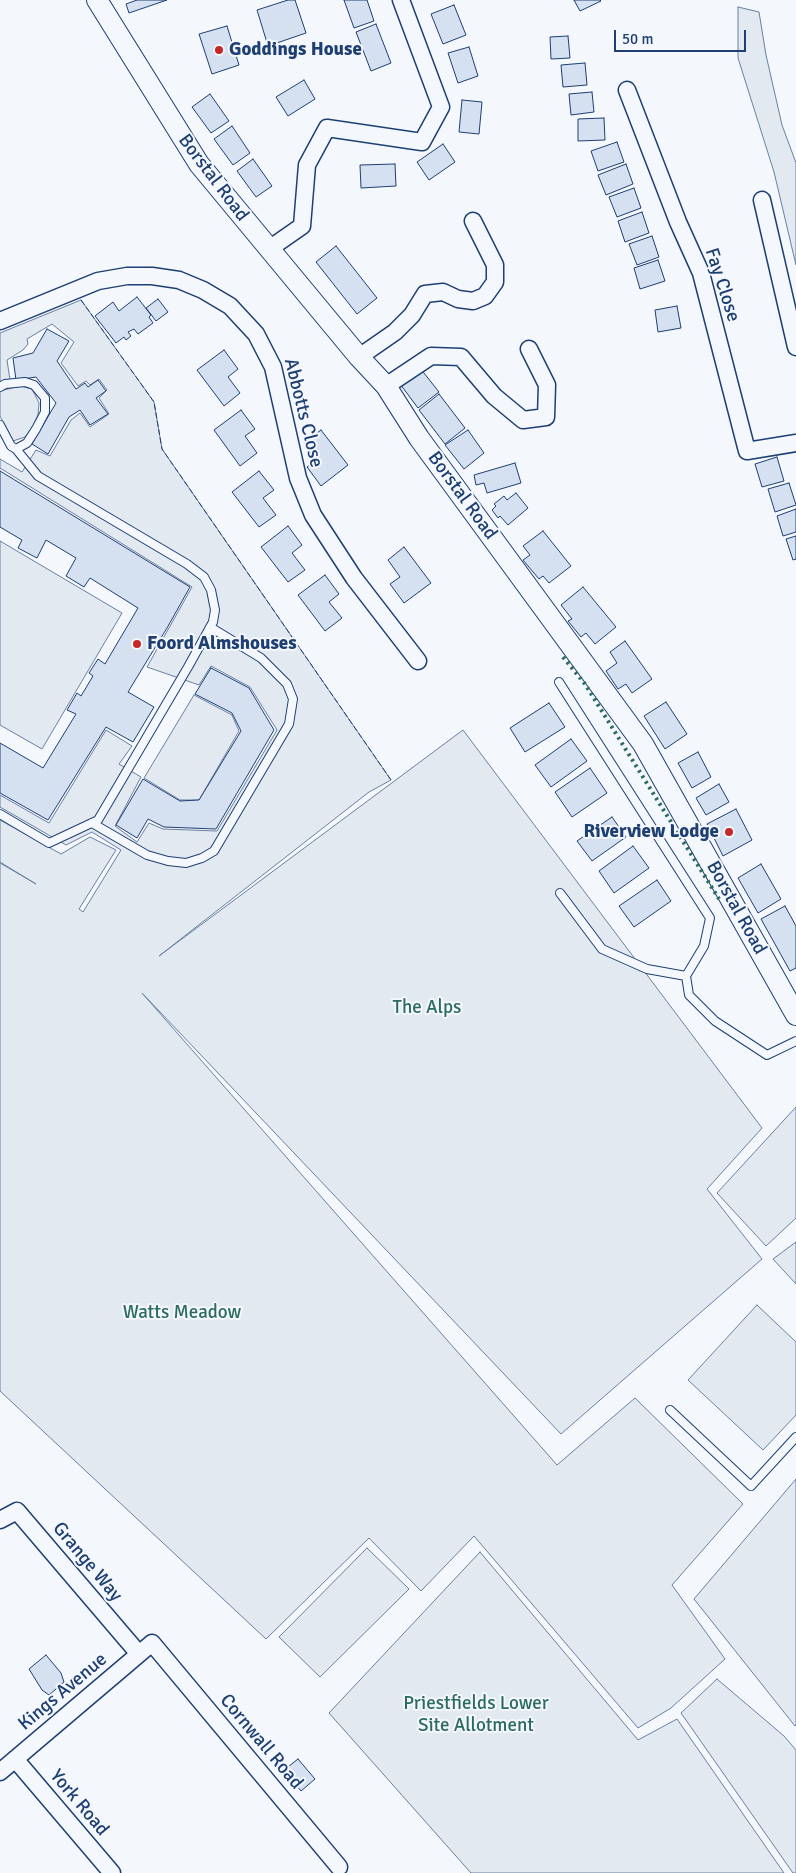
<!DOCTYPE html>
<html>
<head>
<meta charset="utf-8">
<style>
  body { margin:0 }
  #map { position:relative; width:796px; height:1873px; overflow:hidden; background:#f4f7fb; font-family:Signika,sans-serif }
  canvas { display:block }
  .scale { position:absolute; left:614px; top:30px; width:132px; height:22px; box-sizing:border-box; border:2px solid #1d3f73; border-top:0; padding-left:6px; font-size:15px; line-height:18px; white-space:nowrap; color:#1d3f73; -webkit-text-stroke:4px #f4f7fb; paint-order:stroke }
</style>
</head>
<body>
<div id="map">
<canvas width="796" height="1873"></canvas>
<div class="scale">50 m</div>
</div>
<script>
const context = document.querySelector('canvas').getContext('2d');
context.lineJoin = 'round';
function fill(path, color) { context.fillStyle = color; context.fill(path, 'evenodd'); }
const poly = rows => new Path2D(rows.map(r => 'M' + r).join(''));
function trace(path, color, width, dash) { context.strokeStyle = color; context.lineWidth = width; context.lineCap = dash ? 'butt' : 'round'; context.setLineDash(dash || []); context.stroke(path); }
function label(font, color, halo, rows, align = 'center') {
  context.font = font + ' Signika,sans-serif'; context.lineWidth = 4; context.setLineDash([]); context.textBaseline = 'middle'; context.strokeStyle = halo; context.fillStyle = color; for (const [text, x, y, turn = 0] of rows) {
    context.save(); context.translate(x, y); context.rotate((+turn || 0) * Math.PI / 180); context.textAlign = isNaN(turn) ? turn : align; if (halo) context.strokeText(text, 0, 0); context.fillText(text, 0, 0); context.restore();
  }
}
const green = poly([
  [738,7,759,12,766,55,782,125,796,163,796,265,774,172,738,58,738,7],
  [81,300,154,402,162,449,391,780,369,792,159,956,463,730,762,1128,707,1189,762,1259,561,1434,142,993,557,1465,635,1398,743,1504,672,1585,725,1659,671,1708,638,1728,474,1536,421,1591,369,1538,266,1639,0,1391,0,863,36,884,0,862,0,820,61,854,90,837,116,850,79,909,83,912,121,850,92,832,66,845,0,807,0,795,49,823,106,730,132,746,119,764,141,777,115,826,137,842,149,823,163,829,217,831,277,730,250,687,211,666,199,685,147,667,192,587,0,468,0,459,22,472,36,450,50,456,71,420,80,413,90,427,109,414,99,398,107,390,99,379,90,385,86,381,78,386,61,363,74,342,52,324,27,339,28,344,23,350,7,360,10,380,0,382,0,333,81,300],
  [20,386,32,389,39,403,38,415,32,428,25,437,13,441,0,416,0,391,20,386],
  [0,541,122,613,42,749,0,725,0,541],
  [194,695,232,715,239,731,199,800,180,800,144,778,194,695],
  [796,1107,796,1218,766,1246,717,1193,796,1107],
  [796,1242,796,1284,773,1259,796,1242],
  [757,1305,796,1342,796,1415,763,1450,688,1380,757,1305],
  [796,1479,796,1725,795,1726,694,1599,796,1479],
  [367,1548,409,1589,320,1677,279,1637,367,1548],
  [480,1552,638,1740,677,1719,784,1873,471,1873,329,1713,480,1552],
  [717,1679,784,1736,796,1750,796,1873,793,1873,681,1713,717,1679]
]);
fill(green, '#e3e9f0');
trace(green, '#687fa3', 1);
const building = poly([
  [137,0,167,0,129,13,126,4,137,0],
  [288,0,295,0,306,33,268,46,257,10,288,0],
  [344,0,367,0,374,21,354,28,344,0],
  [574,0,600,0,601,1,580,11,574,0],
  [454,5,466,35,443,44,431,14,454,5],
  [376,24,391,63,371,71,356,32,376,24],
  [227,26,239,65,212,74,199,34,227,26],
  [568,36,570,58,551,59,550,37,568,36],
  [469,47,478,76,458,83,448,53,469,47],
  [585,63,587,85,563,87,561,65,585,63],
  [304,80,315,99,288,116,276,97,304,80],
  [592,92,594,112,571,115,569,94,592,92],
  [210,94,229,121,211,133,192,107,210,94],
  [462,100,482,102,479,134,459,132,462,100],
  [604,118,605,140,578,141,578,119,604,118],
  [232,126,250,153,233,165,214,139,232,126],
  [617,142,624,162,598,171,591,151,617,142],
  [443,144,455,162,429,180,417,162,443,144],
  [253,159,272,186,256,197,237,171,253,159],
  [395,164,396,186,361,188,360,165,395,164],
  [626,164,633,184,606,195,598,175,626,164],
  [634,188,641,208,617,217,609,197,634,188],
  [642,212,649,233,625,242,618,221,642,212],
  [652,236,659,257,637,265,629,244,652,236],
  [336,246,377,298,357,314,316,262,336,246],
  [658,260,665,281,640,289,634,268,658,260],
  [137,297,151,315,149,317,153,323,138,334,134,329,128,332,131,336,126,340,124,337,116,343,95,316,113,302,119,311,137,297],
  [158,299,168,312,156,321,146,308,158,299],
  [677,306,681,328,658,332,655,310,677,306],
  [47,329,69,341,57,361,76,389,85,383,88,387,98,380,106,391,96,398,108,414,90,425,80,410,69,417,48,454,32,444,56,403,36,377,16,380,13,358,33,353,47,329],
  [224,350,238,369,228,377,240,393,224,406,197,370,224,350],
  [420,368,439,392,418,408,400,384,420,368],
  [439,394,465,428,445,444,419,410,439,394],
  [241,410,255,429,245,436,257,453,240,466,214,430,241,410],
  [321,430,348,465,321,486,307,467,317,459,304,442,321,430],
  [468,430,484,453,464,469,445,445,468,430],
  [777,457,784,481,762,487,755,464,777,457],
  [515,463,521,483,487,493,484,483,476,485,474,475,515,463],
  [0,471,190,587,167,628,128,692,154,707,133,742,106,727,48,820,0,793,0,743,43,768,76,714,67,710,77,693,81,696,93,676,89,673,98,659,105,664,138,608,90,578,84,587,66,576,76,558,46,540,37,558,18,548,22,540,0,527,0,471],
  [259,471,274,490,263,498,276,515,259,527,232,492,259,471],
  [789,483,796,505,775,512,768,489,789,483],
  [516,493,528,508,508,525,500,516,498,518,492,510,496,506,494,504,504,496,507,500,516,493],
  [796,509,796,532,783,536,777,516,796,509],
  [288,526,302,545,292,553,305,570,288,582,261,547,288,526],
  [543,531,571,566,549,583,543,576,539,579,523,560,530,555,523,546,543,531],
  [796,536,796,559,793,560,786,539,796,536],
  [404,547,431,583,404,603,390,584,400,577,388,560,404,547],
  [325,575,339,594,329,602,342,618,325,631,298,595,325,575],
  [583,587,616,627,595,644,586,633,581,637,568,621,572,619,561,605,583,587],
  [625,641,652,679,632,693,626,684,618,689,606,671,617,663,610,652,625,641],
  [211,668,249,688,274,730,216,829,164,827,148,819,137,838,116,825,143,779,180,801,199,800,241,731,232,713,195,694,211,668],
  [666,702,687,734,665,749,644,716,666,702],
  [549,703,565,727,525,752,510,728,549,703],
  [571,739,587,761,551,787,535,765,571,739],
  [698,752,711,777,692,788,678,763,698,752],
  [590,768,607,793,572,817,555,792,590,768],
  [719,784,729,802,706,815,696,798,719,784],
  [736,809,752,840,723,856,707,824,736,809],
  [612,817,626,837,592,861,577,841,612,817],
  [633,846,649,868,614,893,599,871,633,846],
  [761,864,781,899,758,913,738,878,761,864],
  [657,880,671,901,634,927,619,906,657,880],
  [785,906,796,926,796,968,790,971,761,919,785,906],
  [46,1655,61,1673,64,1682,49,1695,42,1690,29,1669,46,1655],
  [298,1759,315,1779,301,1791,284,1770,298,1759]
]);
fill(building, '#d5e0f0');
trace(building, '#1d3f73', 1);
const service = poly([
  [0,387,5,384,25,382,34,385,45,398,45,412,36,429,27,443,16,449],
  [0,425,11,446,16,449,38,476,187,564,204,577,211,590,215,610,213,622,188,667,98,820,49,843,0,814],
  [559,682,710,918,704,946,686,976,689,995,715,1021,767,1055,796,1041],
  [92,823,147,855,168,861,186,863,202,858,214,851,289,724,293,699,287,684,261,658,210,627],
  [560,893,602,949,647,969,686,976],
  [670,1410,751,1486,796,1437]
]);
const minor = poly([
  [627,90,678,222,701,273,747,451,796,443],
  [762,200,796,347],
  [269,249,302,226,307,165,327,128,422,142,441,107,401,0],
  [0,321,98,281,127,276,152,276,179,280,203,290,230,306,256,334,273,367,298,478,313,515,354,578,418,661],
  [359,357,395,332,412,315,425,294,443,292,458,299,473,301,485,296,495,282,495,265,473,221],
  [386,386,431,356,461,357,494,396,523,420,546,417,547,385,529,349],
  [0,1520,17,1511,139,1654],
  [15,1759,112,1873],
  [0,1772,152,1643,339,1867]
]);
const tertiary = poly([
  [97,0,199,164,359,357,386,386,419,438,643,744,796,1015]
]);
trace(service, '#1d3f73', 10);
trace(minor, '#1d3f73', 19);
trace(tertiary, '#1d3f73', 22);
trace(service, '#f4f7fb', 8);
trace(minor, '#f4f7fb', 16);
trace(tertiary, '#f4f7fb', 20);
trace(poly([
  [563,657,585,684,719,899]
]), '#2c6c60', 4, [2.5, 4]);
trace(poly([
  [81,300,154,402,162,449,391,780]
]), '#1d3f73', 1, [6, 2.5]);
for (const [x, y, r, color] of [
  [219,50,5,"#c62828"],
  [137,644,5,"#c62828"],
  [729,832,5,"#c62828"]
]) { const dot = new Path2D(); dot.arc(x, y, r, 0, 2 * Math.PI); context.fillStyle = color; context.fill(dot); trace(dot, '#f4f7fb', 2); }
label('bold 19px', '#1d3f73', '#f4f7fb', [
  ["Goddings House",229,50],
  ["Foord Almshouses",147,644],
  ["Riverview Lodge",719,832,"right"]
], 'left');
label('19px', '#1d3f73', '#f4f7fb', [
  ["Borstal Road",213,178,53],
  ["Fay Close",722,285,72],
  ["Abbotts Close",303,413,76],
  ["Borstal Road",462,496,54],
  ["Borstal Road",736,908,61],
  ["Grange Way",87,1562,50],
  ["Kings Avenue",63,1692,-40],
  ["Cornwall Road",261,1742,50],
  ["York Road",79,1803,50]
]);
label('19px', '#2c6c60', '#f4f7fb', [
  ["The Alps",427,1008],
  ["Watts Meadow",182,1313],
  ["Priestfields Lower",476,1704],
  ["Site Allotment",476,1726]
]);
</script>
</body>
</html>
